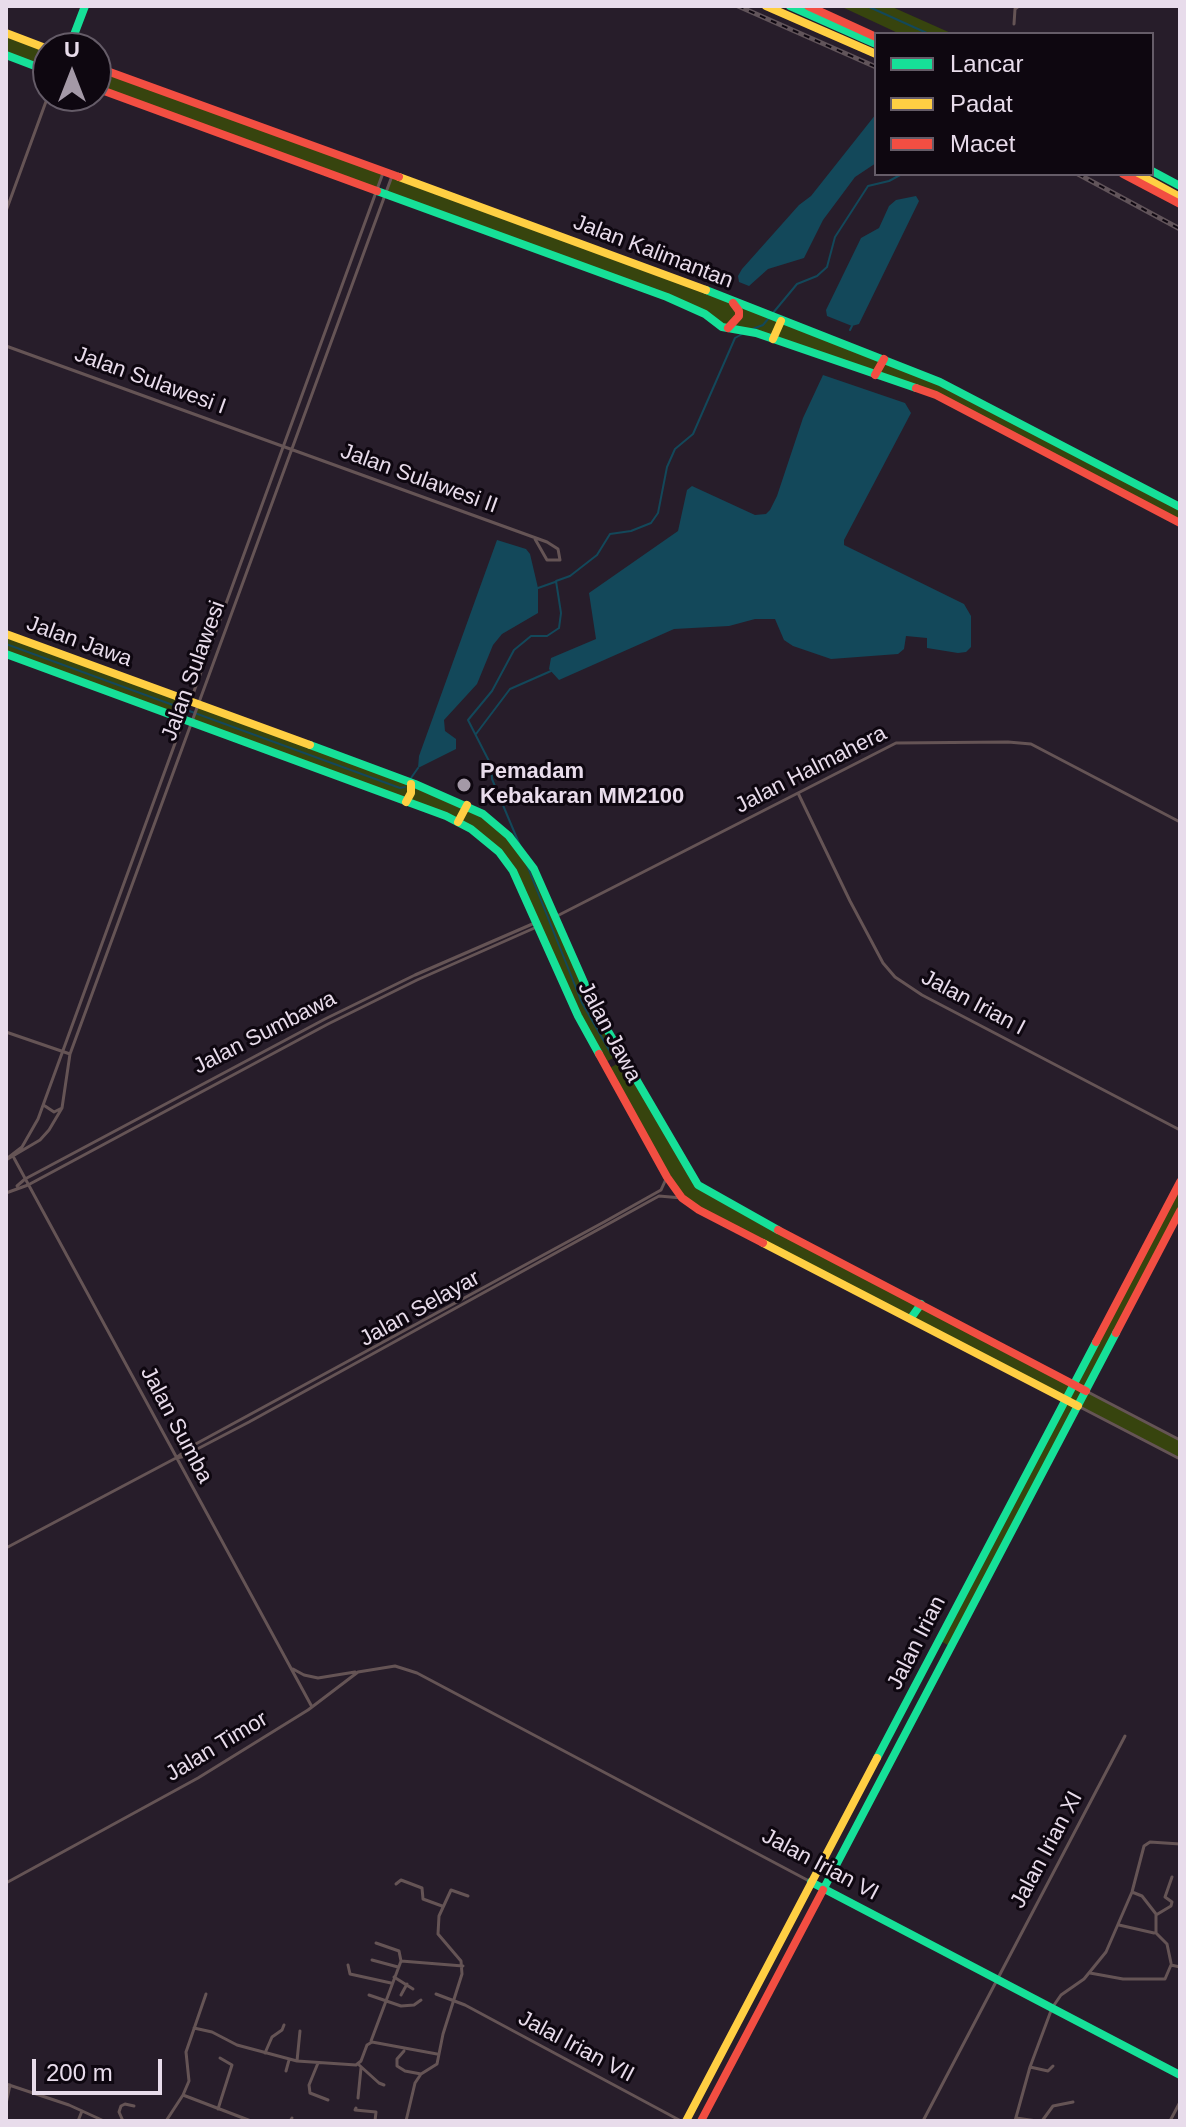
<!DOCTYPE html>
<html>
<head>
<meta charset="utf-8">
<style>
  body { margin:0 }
  #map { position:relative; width:1186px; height:2127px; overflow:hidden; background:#271d2a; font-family:Helvetica,sans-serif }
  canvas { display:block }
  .frame { position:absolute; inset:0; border:8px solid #e8dceb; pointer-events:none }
  .legend { position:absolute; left:874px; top:32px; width:280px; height:144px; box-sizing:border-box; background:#0e0710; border:2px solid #655c68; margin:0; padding:10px 14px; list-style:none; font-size:24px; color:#e8dceb }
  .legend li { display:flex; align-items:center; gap:16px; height:40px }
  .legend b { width:40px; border:2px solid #655c68 }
  .north { position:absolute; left:32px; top:32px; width:80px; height:80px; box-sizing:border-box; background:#0e0710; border:2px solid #655c68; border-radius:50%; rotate:0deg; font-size:22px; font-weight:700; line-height:32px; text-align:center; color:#e8dceb }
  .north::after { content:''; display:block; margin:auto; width:28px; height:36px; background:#a499a7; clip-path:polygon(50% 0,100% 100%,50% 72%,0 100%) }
  .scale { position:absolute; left:32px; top:2059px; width:130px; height:36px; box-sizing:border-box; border:4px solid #e8dceb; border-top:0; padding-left:10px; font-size:24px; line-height:28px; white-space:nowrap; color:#e8dceb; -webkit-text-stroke:6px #0e0710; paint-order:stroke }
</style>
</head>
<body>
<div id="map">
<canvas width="1186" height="2127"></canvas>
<div class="frame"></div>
<ul class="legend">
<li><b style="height:10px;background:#16e098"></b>Lancar</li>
<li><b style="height:10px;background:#ffcf43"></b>Padat</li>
<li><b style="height:10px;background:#f24e42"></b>Macet</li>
</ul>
<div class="north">U</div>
<div class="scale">200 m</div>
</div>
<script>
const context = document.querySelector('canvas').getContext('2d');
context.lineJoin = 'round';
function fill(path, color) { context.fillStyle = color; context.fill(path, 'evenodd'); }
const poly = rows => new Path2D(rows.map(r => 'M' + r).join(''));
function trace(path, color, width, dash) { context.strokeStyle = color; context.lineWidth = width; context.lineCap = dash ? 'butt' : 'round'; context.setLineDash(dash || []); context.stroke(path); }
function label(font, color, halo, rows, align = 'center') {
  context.font = font + ' Helvetica,sans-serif'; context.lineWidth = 6; context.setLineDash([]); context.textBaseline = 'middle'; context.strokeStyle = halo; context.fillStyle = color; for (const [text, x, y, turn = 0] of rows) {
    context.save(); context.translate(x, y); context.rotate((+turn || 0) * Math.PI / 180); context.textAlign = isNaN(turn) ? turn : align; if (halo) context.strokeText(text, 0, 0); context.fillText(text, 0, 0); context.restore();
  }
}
fill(poly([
  [840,6,890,6,953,34,900,34],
  [6,34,48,49,48,71,6,55],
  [96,67,384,171,377,191,96,88],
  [392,174,712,293,940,382,1180,507,1180,523,936,395,756,333,722,327,693,308,385,194],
  [6,634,189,701,183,719,6,654],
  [199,705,467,805,496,824,534,869,598,1014,621,1054,604,1063,566,990,521,884,499,852,458,822,192,723],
  [624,1060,698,1185,1073,1384,1180,1182,1180,1211,1086,1390,1180,1440,1180,1459,1078,1406,951,1647,939,1640,1065,1399,690,1205,677,1193,608,1069]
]), '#37440e');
fill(poly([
  [876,114,876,163,855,177,823,220,804,258,768,269,749,286,739,282,738,276,742,269,799,205,811,196],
  [916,196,919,201,859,324,852,326,827,316,826,310,861,238,879,228,889,206,896,200],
  [823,375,905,403,911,413,844,540,844,545,964,604,971,616,971,647,966,652,958,653,927,648,927,638,906,636,904,649,898,654,831,659,793,646,784,640,775,619,755,619,729,626,674,629,559,680,549,669,551,658,596,639,589,593,678,531,687,490,692,486,755,515,766,514,770,510,777,496,803,418],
  [497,540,526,549,530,554,538,588,538,613,502,634,493,645,477,684,444,720,445,731,456,739,456,749,418,768,419,756]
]), '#13485a');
trace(poly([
  [867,6,929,34],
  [750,330,763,325,797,284,817,276,827,267,835,237,868,186,889,181,902,174],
  [850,330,852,326],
  [538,588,555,582],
  [6,644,400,788,405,787],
  [476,734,510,689,551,671],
  [411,778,418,768],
  [521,848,492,779,491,765,468,720,492,691,514,650,531,636,547,636,559,628,561,613,556,581,570,576,597,555,610,534,631,531,651,523,658,513,667,467,675,449,693,434,735,338,744,333],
  [525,860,582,1003,612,1055]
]), '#13485a', 2);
trace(poly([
  [1014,24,1015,9,1019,6],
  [6,211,48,96],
  [6,346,547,542,558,549,560,560,547,560,535,539],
  [798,793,850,901,883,963,895,977,922,995,1180,1130],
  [557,916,896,743,1008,742,1031,744,1180,822],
  [6,1032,70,1054],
  [45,1106,54,1112,62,1108],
  [9,1157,22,1147,38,1119,383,173],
  [14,1158,312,1707],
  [6,1160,40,1140,49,1130,62,1108,70,1054,392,176],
  [666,1179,661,1190,604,1222,192,1446,176,1458,182,1457,249,1422,659,1196,682,1198],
  [17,1186,25,1179,325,1019,415,975,537,922],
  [6,1193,28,1185,328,1024,417,980,539,926],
  [1086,1391,1180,1440],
  [1078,1406,1180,1459],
  [6,1548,176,1458],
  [293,1669,304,1675,318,1678,355,1672],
  [6,1883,198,1778,308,1710,358,1672,395,1666,417,1673,811,1882],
  [396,1884,401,1880,422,1888,423,1899,442,1906],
  [1132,1892,1142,1896,1156,1914,1156,1933,1167,1944,1171,1963],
  [1156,1915,1171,1906,1172,1902,1165,1897,1172,1877],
  [1119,1925,1154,1933],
  [376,1943,399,1951,401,1961],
  [372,1960,398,1967],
  [348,1965,350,1974,391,1983],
  [1090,1973,1123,1979,1165,1979,1171,1965,1180,1967],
  [394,1977,413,1989],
  [436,1994,465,2005,681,2121],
  [369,1995,401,2006,414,2005,421,2000],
  [401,1995,407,1984],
  [194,2028,212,2032,237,2045,297,2061,356,2065,361,2061,367,2045,372,2042,437,2054],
  [371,2041,401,1961,463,1966],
  [404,2051,397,2059,397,2066,405,2071,421,2074],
  [265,2053,272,2037,282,2030,284,2025],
  [297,2061,300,2031],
  [318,2063,309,2085,310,2093,328,2100],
  [358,2064,379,2083,384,2085],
  [1030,2067,1048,2071,1053,2066],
  [286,2071,289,2060],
  [6,2084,69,2105,104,2121],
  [183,2095,251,2121],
  [358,2098,361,2068],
  [6,2104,10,2085],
  [356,2108,355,2110,376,2112,375,2121],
  [218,2109,232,2065,220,2058],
  [1016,2118,1037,2121],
  [78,2121,82,2111],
  [123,2121,119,2112,121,2106,125,2104,134,2106],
  [166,2121,183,2095,189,2081,186,2052,206,1994],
  [290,2121,292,2118],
  [406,2121,415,2083,421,2074,437,2064,443,2034,462,1974,461,1961,438,1934,439,1916,451,1890,468,1896],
  [923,2121,1125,1736],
  [1015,2121,1030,2067,1052,2008,1061,1995,1084,1979,1106,1952,1132,1892,1144,1846,1150,1842,1180,1844],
  [1042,2121,1053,2106,1073,2102],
  [1170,2121,1180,2102]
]), '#655455', 3);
trace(poly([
  [790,6,876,44],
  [69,48,85,6],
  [6,55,48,71],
  [1152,171,1180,186],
  [377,191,667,297,705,314,722,327,756,333,916,388],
  [706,290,940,382,1180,507],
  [6,654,446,816,471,829,499,852,513,871,578,1016,599,1054],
  [310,745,415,784,483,814,509,836,534,869,598,1014,698,1185,778,1230],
  [911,1318,921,1304],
  [877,1758,1096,1342],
  [811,1882,1180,2075],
  [823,1890,1116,1333]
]), '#16e098', 8);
trace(poly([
  [766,6,876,54],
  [6,33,48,49],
  [1138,174,1180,197],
  [399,177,706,290],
  [773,339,781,321],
  [6,634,310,745],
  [406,802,411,793,411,784],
  [458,822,467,805],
  [763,1243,1078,1406],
  [686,2121,877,1758]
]), '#ffcf43', 8);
trace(poly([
  [808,6,876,37],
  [96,67,399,177],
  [96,88,377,191],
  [1123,174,1180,204],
  [728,328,739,316,739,311,733,303],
  [875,375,884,359],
  [916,388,936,395,1180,523],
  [599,1054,667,1177,682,1198,699,1210,763,1243],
  [778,1230,1086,1391],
  [1116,1333,1180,1211],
  [1096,1342,1180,1182],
  [701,2121,823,1890]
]), '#f24e42', 8);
const rail = poly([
  [738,6,876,67],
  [1078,174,1180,229]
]);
trace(rail, '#61545a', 5);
trace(rail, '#0e0710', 2, [6]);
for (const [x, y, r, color] of [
  [464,785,8,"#a499a7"]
]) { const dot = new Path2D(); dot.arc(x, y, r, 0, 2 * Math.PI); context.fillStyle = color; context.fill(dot); trace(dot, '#0e0710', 3); }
label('22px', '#e8dceb', '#0e0710', [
  ["Jalan Kalimantan",653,252,21],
  ["Jalan Sulawesi I",150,381,20],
  ["Jalan Sulawesi II",419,479,20],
  ["Jalan Jawa",79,642,20],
  ["Jalan Sulawesi",194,671,-70],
  ["Jalan Halmahera",811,770,-27],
  ["Jalan Irian I",973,1003,28],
  ["Jalan Jawa",609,1032,62],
  ["Jalan Sumbawa",265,1033,-27],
  ["Jalan Selayar",420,1309,-29],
  ["Jalan Sumba",176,1425,62],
  ["Jalan Irian",917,1643,-63],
  ["Jalan Timor",217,1747,-31],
  ["Jalan Irian XI",1047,1850,-62],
  ["Jalan Irian VI",820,1865,28],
  ["Jalal Irian VII",576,2047,28]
]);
label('bold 22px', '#e8dceb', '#0e0710', [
  ["Pemadam",480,772],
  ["Kebakaran MM2100",480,797]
], 'left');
</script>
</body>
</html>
